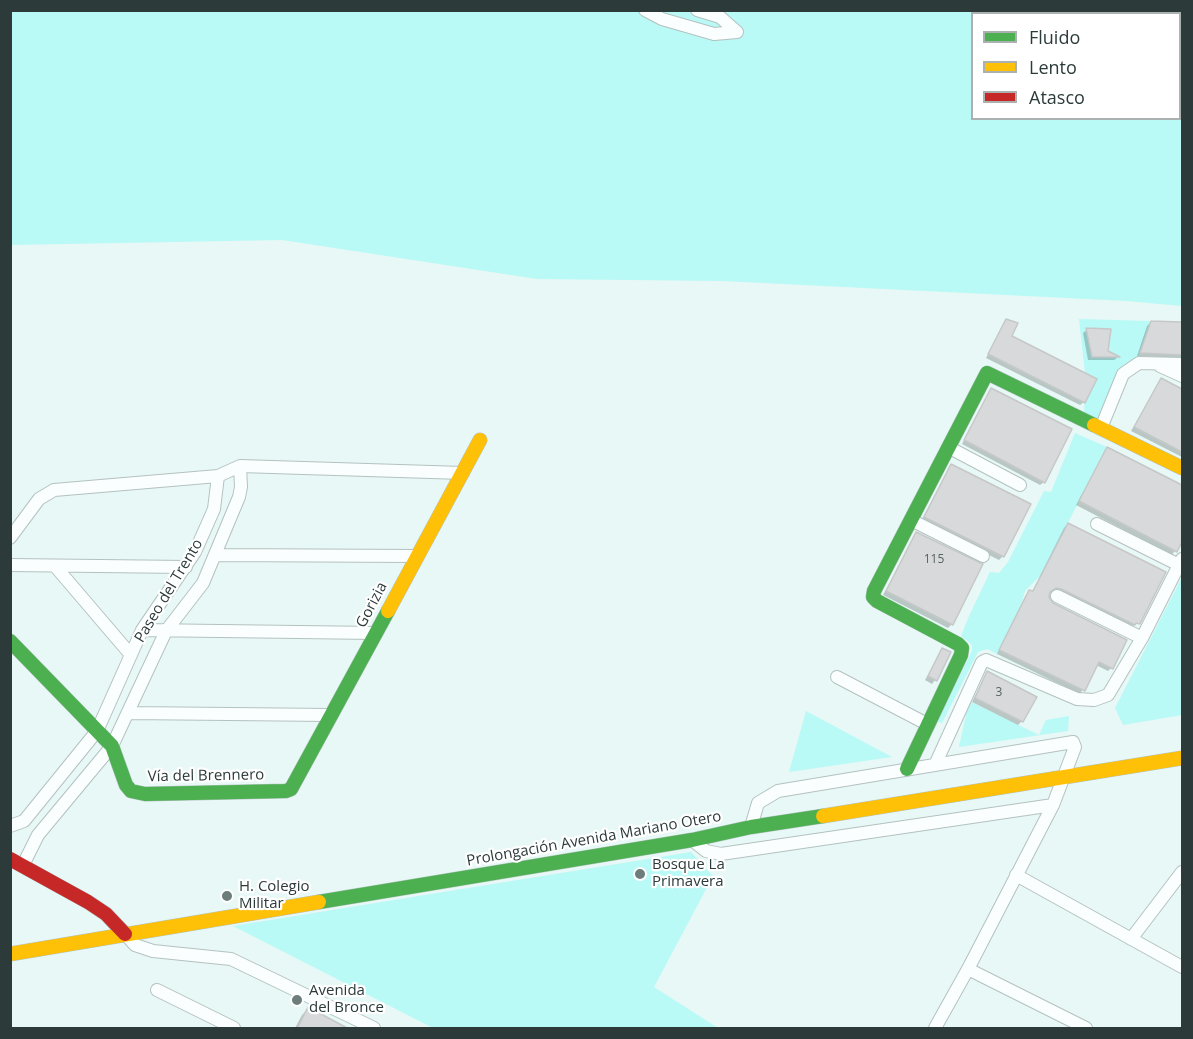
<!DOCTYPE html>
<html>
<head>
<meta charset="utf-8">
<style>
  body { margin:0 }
  #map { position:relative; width:1193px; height:1039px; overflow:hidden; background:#e7f8f6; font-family:"Open Sans",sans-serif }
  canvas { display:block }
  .frame { position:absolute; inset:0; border:12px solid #2c3b3a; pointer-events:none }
  .legend { position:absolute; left:971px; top:12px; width:210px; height:108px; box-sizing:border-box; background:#fff; border:2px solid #abb1b0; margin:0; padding:8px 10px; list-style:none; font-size:18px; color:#2c3b3a }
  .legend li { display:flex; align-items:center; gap:12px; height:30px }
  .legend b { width:30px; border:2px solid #abb1b0 }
</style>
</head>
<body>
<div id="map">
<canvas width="1193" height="1039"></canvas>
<div class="frame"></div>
<ul class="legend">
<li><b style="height:8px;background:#4caf50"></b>Fluido</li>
<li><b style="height:8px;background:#ffc107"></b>Lento</li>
<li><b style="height:8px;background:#c62828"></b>Atasco</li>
</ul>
</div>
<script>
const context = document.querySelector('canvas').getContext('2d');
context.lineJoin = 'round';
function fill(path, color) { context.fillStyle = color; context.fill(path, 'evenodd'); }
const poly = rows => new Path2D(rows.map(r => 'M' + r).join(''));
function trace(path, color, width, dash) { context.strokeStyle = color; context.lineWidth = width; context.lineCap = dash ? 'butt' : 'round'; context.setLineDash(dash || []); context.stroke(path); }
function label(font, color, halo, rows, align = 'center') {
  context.font = font + ' "Open Sans",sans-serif'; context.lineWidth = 4.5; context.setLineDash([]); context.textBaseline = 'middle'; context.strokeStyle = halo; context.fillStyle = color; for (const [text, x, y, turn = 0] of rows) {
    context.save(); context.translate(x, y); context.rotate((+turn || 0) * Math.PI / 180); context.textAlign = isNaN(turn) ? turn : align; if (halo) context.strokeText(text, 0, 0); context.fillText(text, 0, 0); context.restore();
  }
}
fill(poly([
  [11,11,1182,11,1182,306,1127,301,723,281,537,279,282,240,11,245],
  [972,14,1180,14,1180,118,972,118],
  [1079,319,1151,321,1140,353,1094,425,1084,420,1085,373],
  [1075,433,1107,447,1041,575,1025,591,1017,619,1001,649,997,654,987,649,978,652,942,723,937,721,972,651,972,645,961,636,969,616,990,572,999,573,1008,562,1044,491,1051,492],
  [1182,577,1182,715,1123,725,1115,708],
  [969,701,1039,735,1046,720,1069,716,1068,731,959,747],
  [806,711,892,757,789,772],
  [691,852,713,876,654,987,718,1028,433,1028,233,926]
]), '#b9f9f6');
fill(poly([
  [1006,321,1010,337,1084,402,1080,405,986,358],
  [1151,322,1182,324,1182,358,1137,356,1147,326],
  [1087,330,1106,352,1117,358,1114,360,1088,360,1083,333],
  [1161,380,1182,391,1182,457,1131,431],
  [991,390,1044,482,1040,485,962,444],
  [1107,449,1182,486,1182,539,1172,555,1076,505],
  [948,470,1003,556,999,560,921,521],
  [1068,524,1138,623,1130,628,1056,592,1048,593,1047,597,1111,668,1108,671,1096,665,1080,694,997,654,1026,595,1030,591,1032,592,1064,528],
  [917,534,952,624,948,628,883,595],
  [942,650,935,680,932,684,925,680],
  [987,673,1022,721,1018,725,972,702,984,677],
  [308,1009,340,1028,295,1028,302,1015]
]), '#0003');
const building = poly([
  [1006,319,1018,323,1012,336,1097,379,1085,403,988,354,1006,319],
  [1151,321,1182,322,1182,355,1140,353,1151,321],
  [1086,328,1111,329,1108,351,1120,357,1092,357,1086,328],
  [1161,378,1182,389,1182,452,1134,427,1161,378],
  [991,388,1072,429,1045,483,964,440,991,388],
  [1107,447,1182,485,1182,542,1177,552,1079,501,1107,447],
  [951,464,1031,504,1004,557,924,517,951,464],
  [1068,523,1166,572,1140,624,1136,623,1135,625,1061,589,1056,588,1050,592,1049,597,1053,603,1127,640,1113,669,1099,662,1085,691,999,650,1029,590,1033,591,1068,523],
  [916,532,983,564,953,625,886,591,916,532],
  [942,648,951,652,937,681,928,676,942,648],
  [987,671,1037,697,1023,722,975,698,987,671],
  [308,1007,349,1029,297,1029,308,1007]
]);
fill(building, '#d8d9da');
trace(building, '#c6c8c8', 1.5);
const street = poly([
  [645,10,662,19,714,34,737,32],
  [697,10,720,17,737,32],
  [1160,366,1182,376],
  [1101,428,1123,374,1139,363,1182,364],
  [948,447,1020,485],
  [911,520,983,556],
  [1097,524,1179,565],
  [10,538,39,499,54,490,218,476,240,466,463,473],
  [215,555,417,556],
  [10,565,186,567],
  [55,566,131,655],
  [1057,596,1142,638],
  [142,630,376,633],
  [837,677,927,724],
  [128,713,331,715],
  [935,765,982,662,986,660,1077,699,1094,700,1108,695,1142,638,1182,559],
  [10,826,24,821,97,731,142,630,195,552,214,509,218,476],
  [751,827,758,803,778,791,1073,742,1075,747,1053,805,968,969,935,1028],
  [692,840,706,851,721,854,1053,805],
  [23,865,38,835,112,746,166,631,203,583,239,497,241,487,240,466],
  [1016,875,1182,967],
  [125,934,135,945,153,951,231,959,374,1028],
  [1131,939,1182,872],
  [968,969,1086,1028],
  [157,990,234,1028]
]);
const fast = poly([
  [10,641,112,746,126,785,131,791,145,794,286,791,291,789,388,611],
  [907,769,961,655,962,648,958,644,877,601,873,597,874,591,987,373,1094,425],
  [319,902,692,840,751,827,823,816]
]);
const slow = poly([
  [1094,425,1182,468],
  [388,611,480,440],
  [823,816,1182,758],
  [10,954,319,902]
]);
const jam = poly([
  [10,859,88,902,106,914,125,934]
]);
trace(street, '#b3c2c0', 14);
trace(fast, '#b3c2c0', 15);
trace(slow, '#b3c2c0', 15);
trace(jam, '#b3c2c0', 15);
trace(street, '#fbfefe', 12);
trace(fast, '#4caf50', 14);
trace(slow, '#ffc107', 14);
trace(jam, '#c62828', 14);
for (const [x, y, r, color] of [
  [640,874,6,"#6d7d7c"],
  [227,896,6,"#6d7d7c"],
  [297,1000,6,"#6d7d7c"]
]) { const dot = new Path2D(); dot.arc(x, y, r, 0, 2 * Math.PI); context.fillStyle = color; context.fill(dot); trace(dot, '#fff', 2); }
label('12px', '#576262', null, [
  ["115",934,560],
  ["3",999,693]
]);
label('15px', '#2c3b3a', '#fff', [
  ["Paseo del Trento",169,591,-59],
  ["Gorizia",372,605,-62],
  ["Vía del Brennero",206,776,-1],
  ["Prolongación Avenida Mariano Otero",594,839,-10]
]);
label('15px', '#2c3b3a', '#fff', [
  ["Bosque La",652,865],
  ["Primavera",652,882],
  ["H. Colegio",239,887],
  ["Militar",239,904],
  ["Avenida",309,991],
  ["del Bronce",309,1008]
], 'left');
</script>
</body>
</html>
